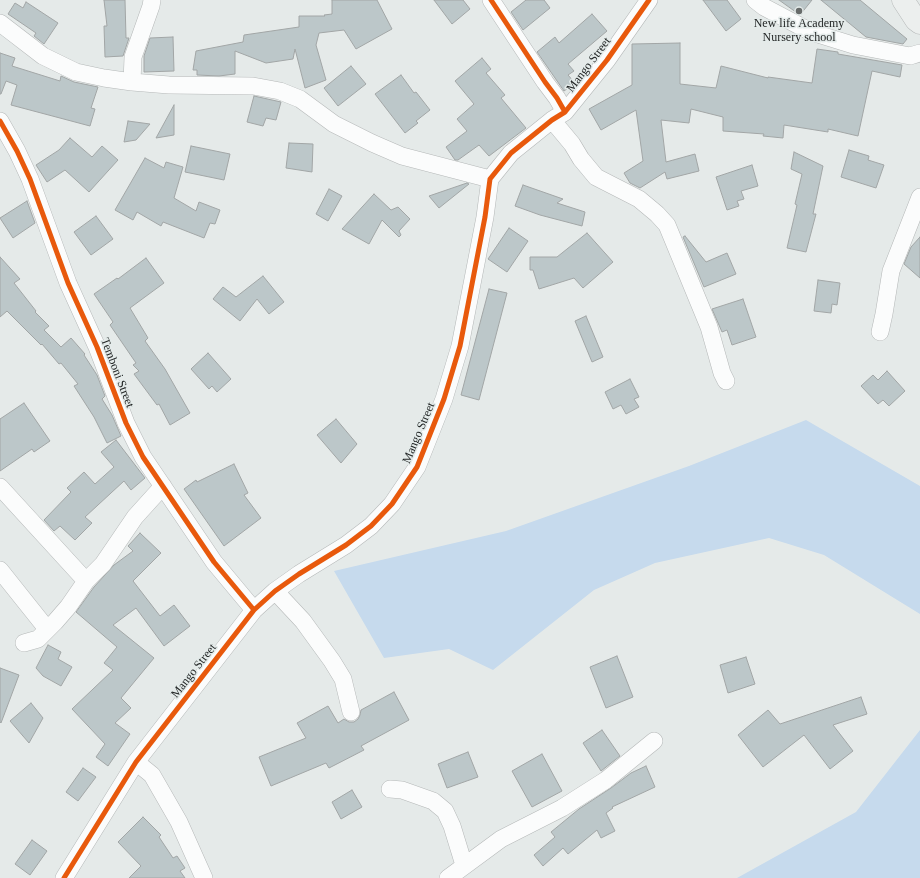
<!DOCTYPE html>
<html>
<head>
<meta charset="utf-8">
<style>
  body { margin:0 }
  canvas { display:block; background:#e5eae9 }
</style>
</head>
<body>
<canvas width="920" height="878"></canvas>
<script>
const context = document.querySelector('canvas').getContext('2d');
context.lineJoin = 'round';
function fill(path, color) { context.fillStyle = color; context.fill(path, 'evenodd'); }
const poly = rows => new Path2D(rows.map(r => 'M' + r).join(''));
function trace(path, color, width, dash) { context.strokeStyle = color; context.lineWidth = width; context.lineCap = dash ? 'butt' : 'round'; context.setLineDash(dash || []); context.stroke(path); }
function label(font, color, halo, rows, align = 'center') {
  context.font = font + ' Georgia,serif'; context.lineWidth = 3; context.setLineDash([]); context.textBaseline = 'middle'; context.strokeStyle = halo; context.fillStyle = color; for (const [text, x, y, turn = 0] of rows) {
    context.save(); context.translate(x, y); context.rotate((+turn || 0) * Math.PI / 180); context.textAlign = isNaN(turn) ? turn : align; if (halo) context.strokeText(text, 0, 0); context.fillText(text, 0, 0); context.restore();
  }
}
fill(poly([
  [806,420,920,486,920,614,824,555,769,538,655,563,594,590,493,670,449,649,384,658,334,571,506,531,689,466],
  [920,730,920,878,737,878,856,812]
]), '#c6daed');
const building = poly([
  [104,0,125,0,126,38,129,38,123,56,105,57,104,26,107,26,104,0],
  [332,0,377,0,392,29,356,49,344,30,319,33,316,45,326,80,305,88,295,49,293,59,266,63,235,51,235,74,219,76,197,75,197,70,193,70,196,51,243,42,244,35,299,27,299,16,325,16,324,15,332,14,332,0],
  [434,0,463,0,470,9,452,24,434,0],
  [526,0,544,0,550,8,523,30,511,12,526,0],
  [703,0,727,0,741,19,726,31,703,0],
  [779,0,812,0,800,15,779,0],
  [821,0,860,0,907,39,903,44,866,37,821,0],
  [26,2,58,23,44,44,34,36,36,33,8,14,15,3,23,8,26,2],
  [592,14,607,31,568,64,574,71,568,75,575,83,564,91,537,52,555,37,559,43,592,14],
  [173,37,174,71,144,72,144,56,150,38,173,37],
  [680,43,680,84,716,88,721,66,768,78,768,77,812,83,817,49,838,52,838,54,902,65,900,77,872,71,858,136,828,129,828,132,784,125,783,138,763,136,764,134,723,131,723,117,691,109,689,123,661,120,666,162,695,154,699,171,667,179,665,172,640,188,630,183,624,173,643,161,636,110,601,130,589,109,632,85,632,44,680,43],
  [0,53,15,58,12,66,60,81,61,76,74,82,98,87,91,108,95,109,90,126,11,105,17,85,6,81,1,94,0,94,0,53],
  [482,58,491,69,486,73,505,95,501,98,526,128,489,156,479,145,458,160,455,160,446,147,467,131,457,119,474,104,455,81,482,58],
  [351,66,366,84,338,106,324,88,351,66],
  [401,75,414,93,416,92,430,110,416,121,418,123,405,133,375,94,401,75],
  [254,96,281,102,276,120,266,118,263,126,247,122,254,96],
  [174,105,174,135,156,138,174,105],
  [128,121,150,124,136,140,124,142,128,121],
  [70,138,92,157,102,146,118,160,89,192,65,170,47,182,36,165,59,150,70,138],
  [289,143,313,144,312,172,286,168,289,143],
  [191,146,230,154,224,180,185,172,191,146],
  [849,150,869,156,868,160,884,165,876,188,841,177,849,150],
  [794,152,823,166,813,214,816,214,806,252,787,248,797,205,795,204,802,174,791,169,794,152],
  [145,158,164,168,166,162,183,167,174,198,196,211,199,202,220,210,215,224,210,223,204,238,163,222,161,226,137,212,133,220,115,210,145,158],
  [752,165,758,186,741,191,744,199,737,201,739,206,727,210,716,177,752,165],
  [467,183,469,184,439,208,429,196,467,183],
  [523,185,563,199,557,203,585,212,582,226,540,215,515,206,523,185],
  [329,189,342,196,328,221,316,214,329,189],
  [374,194,391,210,398,207,410,219,399,231,401,235,399,237,382,220,369,244,342,229,374,194],
  [27,201,35,223,13,238,0,218,27,201],
  [96,216,113,239,91,255,74,232,96,216],
  [509,228,528,241,507,272,488,259,509,228],
  [587,233,613,262,583,288,574,278,539,289,533,270,530,270,530,257,557,257,587,233],
  [685,236,706,262,727,253,736,274,704,287,683,237,685,236],
  [920,237,920,278,904,264,911,247,920,237],
  [0,257,20,279,14,283,36,311,35,312,49,326,44,330,61,347,71,338,85,354,84,355,97,375,105,396,102,399,112,415,121,436,107,443,94,417,74,386,78,384,61,363,59,364,42,344,41,345,7,311,0,317,0,257],
  [146,258,164,283,130,308,148,338,145,341,165,369,190,413,170,425,159,404,157,405,134,374,139,371,133,365,136,363,110,325,113,322,94,294,117,278,118,279,146,258],
  [263,276,284,302,269,314,257,299,240,321,213,299,223,287,236,297,263,276],
  [818,280,840,283,837,305,832,304,831,313,814,311,818,280],
  [489,289,507,293,479,400,461,395,489,289],
  [743,299,756,337,732,345,727,330,722,332,712,309,743,299],
  [586,316,603,357,592,362,575,321,586,316],
  [208,353,231,379,217,392,212,386,209,389,191,369,208,353],
  [887,371,905,391,889,406,883,400,878,404,861,386,873,375,878,380,887,371],
  [630,379,639,397,634,399,639,407,626,414,621,405,613,409,605,392,630,379],
  [24,403,50,441,34,452,32,449,0,471,0,419,24,403],
  [336,419,357,444,341,463,317,435,336,419],
  [116,440,145,478,131,490,124,481,85,517,92,523,75,540,60,526,54,531,44,520,71,492,67,488,84,472,95,484,114,467,101,452,116,440],
  [234,464,248,493,244,495,261,518,224,546,184,489,196,480,197,482,234,464],
  [140,533,161,553,133,581,160,616,174,605,190,626,164,646,136,608,113,625,154,658,121,698,131,708,115,723,130,734,108,766,96,757,105,744,72,709,113,670,104,663,117,647,76,612,94,587,114,565,133,551,128,546,140,533],
  [48,645,61,652,58,659,72,667,61,686,43,676,36,668,48,645],
  [617,656,633,697,606,708,590,667,617,656],
  [746,657,755,684,728,693,720,665,746,657],
  [0,668,19,675,1,723,0,722,0,668],
  [394,692,409,720,361,746,364,750,329,768,326,763,271,786,259,757,306,738,297,723,328,706,338,723,344,719,349,722,354,722,358,719,360,715,361,710,394,692],
  [861,697,867,714,833,725,853,751,830,769,804,735,763,767,738,735,768,710,780,724,861,697],
  [31,703,43,718,29,743,10,721,31,703],
  [602,730,620,756,601,771,583,743,602,730],
  [468,752,478,777,447,788,438,764,468,752],
  [542,754,562,791,532,807,512,771,542,754],
  [646,766,655,787,612,807,613,808,606,813,615,831,601,838,597,830,568,854,563,848,543,866,534,855,555,837,551,832,579,809,611,788,631,773,646,766],
  [83,768,96,777,78,801,66,792,83,768],
  [352,790,362,807,341,819,332,802,352,790],
  [143,817,161,835,159,837,173,858,177,856,185,868,180,871,185,878,129,878,141,866,118,842,143,817],
  [32,840,47,851,30,875,15,864,32,840]
]);
fill(building, '#bcc7c9');
trace(building, '#a2a6a6', 1);
const street = poly([
  [491,0,545,82,557,98,565,112],
  [755,0,764,7,811,32,853,45,910,56,920,53],
  [0,23,43,56,76,72,104,78,132,82,169,85,253,86,280,91,300,99,334,124,372,143,402,156,490,179],
  [132,82,133,57,151,6,152,0],
  [552,120,572,144,581,159,596,177,639,199,657,214,667,225,709,327,722,373,726,381],
  [0,121,17,151,30,179,68,283,97,347,126,423,143,457,214,562,254,610],
  [880,332,884,314,891,271,920,197],
  [0,487,86,581],
  [0,570,47,629],
  [275,591,303,621,332,661,343,679,351,712],
  [24,643,38,639,55,622,68,607,86,581,103,564,135,517,163,486],
  [136,762,152,775,179,822,204,878],
  [390,789,402,790,433,801,445,811,452,826,464,865],
  [64,878,136,762,254,610,275,591,299,574,346,545,371,526,392,504,417,467,444,399,460,346,485,217,490,179,511,153,552,120,565,112,607,60,649,0],
  [448,878,501,839,562,808,606,780,654,741]
]);
const secondary = poly([
  [903,0,916,20,920,23]
]);
trace(street, '#b5b8b8', 18);
trace(secondary, '#b5b8b8', 23);
trace(street, '#fbfcfc', 17);
trace(secondary, '#ecefee', 22);
trace(poly([
  [491,0,545,82,557,98,565,112],
  [0,121,17,151,30,179,68,283,97,347,126,423,143,457,214,562,254,610],
  [64,878,136,762,254,610,275,591,299,574,346,545,371,526,392,504,417,467,444,399,460,346,485,217,490,179,511,153,552,120,565,112,607,60,649,0]
]), '#e8590c', 5);
for (const [x, y, r, color] of [
  [799,11,4,"#676b6a"]
]) { const dot = new Path2D(); dot.arc(x, y, r, 0, 2 * Math.PI); context.fillStyle = color; context.fill(dot); trace(dot, '#e4ebea', 1.5); }
label('12px', '#232626', '#e4ebea', [
  ["New life Academy",799,24],
  ["Nursery school",799,38]
]);
label('12px', '#232626', '#e4ebea', [
  ["Mango Street",589,65,-53],
  ["Temboni Street",117,373,69],
  ["Mango Street",419,433,-67],
  ["Mango Street",194,671,-52]
]);
</script>
</body>
</html>
